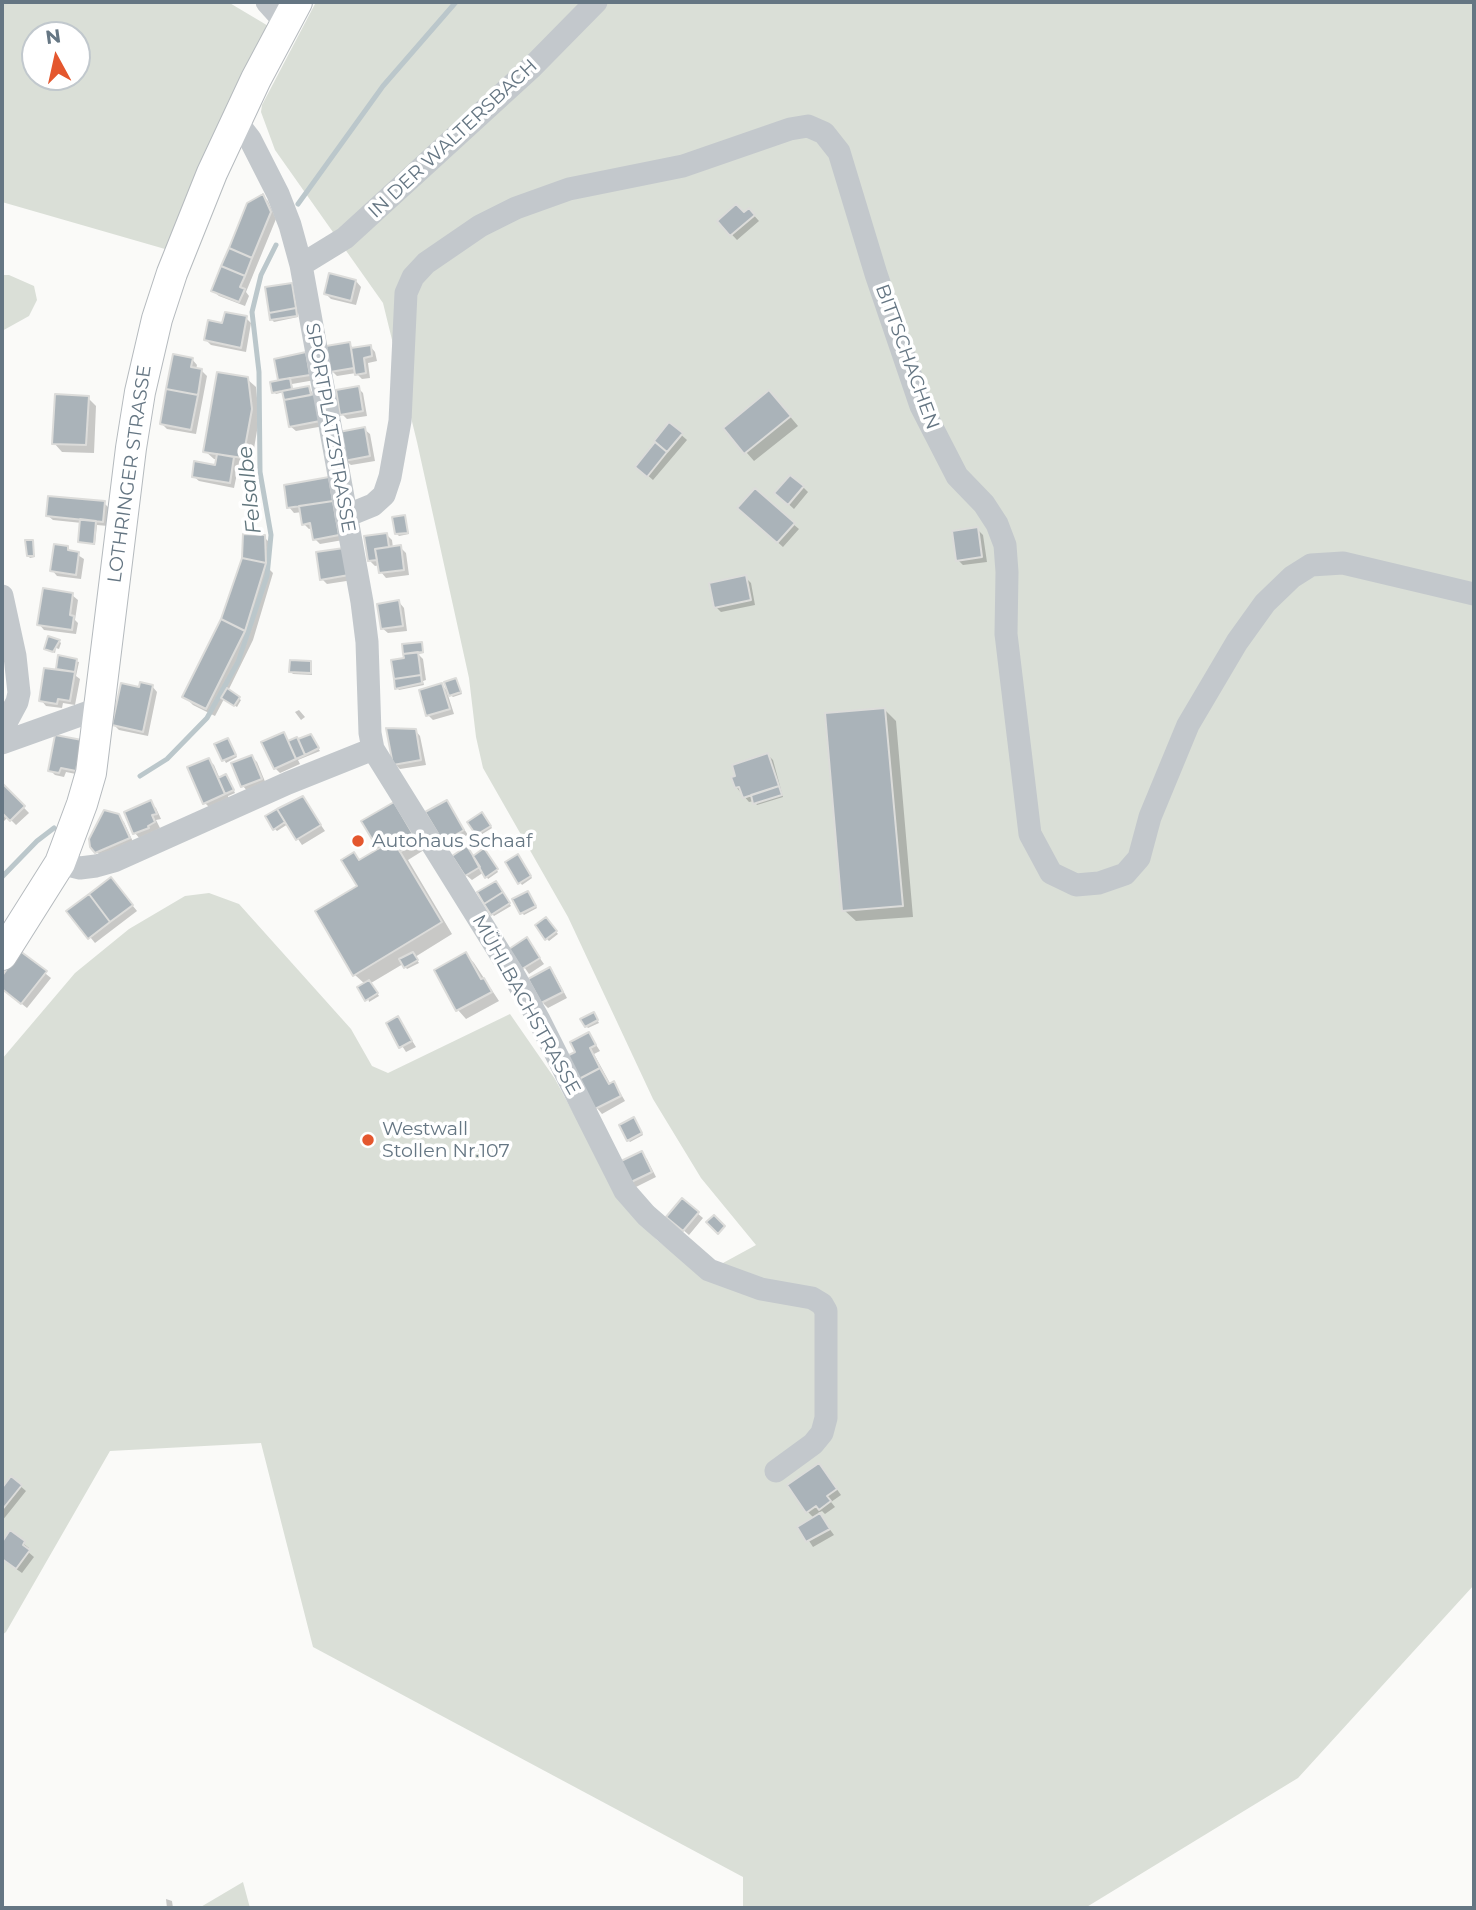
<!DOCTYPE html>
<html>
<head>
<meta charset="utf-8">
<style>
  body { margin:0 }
  #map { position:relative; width:1476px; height:1910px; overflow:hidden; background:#fafaf8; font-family:Montserrat,sans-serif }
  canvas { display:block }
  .frame { position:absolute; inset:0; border:4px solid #657683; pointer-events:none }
  .north { position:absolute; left:21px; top:21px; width:70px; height:70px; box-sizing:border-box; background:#fff; border:2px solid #c1c8cd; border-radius:50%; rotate:352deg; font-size:19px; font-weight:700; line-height:28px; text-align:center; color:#657683 }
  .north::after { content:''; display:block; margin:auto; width:24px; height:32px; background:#e4572e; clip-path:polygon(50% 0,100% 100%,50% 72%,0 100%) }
</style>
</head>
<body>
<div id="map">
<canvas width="1476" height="1910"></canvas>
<div class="frame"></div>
<div class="north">N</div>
</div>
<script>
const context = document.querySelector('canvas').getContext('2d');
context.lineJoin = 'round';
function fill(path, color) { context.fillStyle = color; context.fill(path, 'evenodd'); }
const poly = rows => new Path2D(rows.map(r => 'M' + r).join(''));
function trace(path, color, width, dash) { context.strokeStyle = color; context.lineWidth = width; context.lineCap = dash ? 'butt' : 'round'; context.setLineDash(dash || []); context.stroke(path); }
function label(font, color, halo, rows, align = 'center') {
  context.font = font + ' Montserrat,sans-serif'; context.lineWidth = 7; context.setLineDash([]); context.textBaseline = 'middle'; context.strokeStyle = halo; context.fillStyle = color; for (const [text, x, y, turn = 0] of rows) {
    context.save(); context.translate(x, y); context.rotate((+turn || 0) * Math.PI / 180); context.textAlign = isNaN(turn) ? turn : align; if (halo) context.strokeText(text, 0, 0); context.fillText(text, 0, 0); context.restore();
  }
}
fill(poly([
  [2,2,228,2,270,27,165,249,2,202],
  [35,35,77,35,77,77,35,77],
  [316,2,1474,2,1474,1585,1298,1778,1085,1908,743,1908,743,1877,313,1647,261,1443,110,1451,6,1632,2,1635,2,1059,75,973,129,929,185,896,209,893,239,904,351,1029,372,1066,388,1073,510,1014,555,1079,622,1203,657,1240,692,1268,723,1263,756,1245,701,1178,653,1099,568,917,483,768,476,737,469,678,417,442,383,303,275,150,261,112,262,105],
  [2,275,9,275,34,286,37,300,29,316,2,331],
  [243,1882,250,1908,199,1908]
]), '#dadfd7');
fill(poly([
  [263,196,268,201,276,219,246,292,249,296,245,306,219,296,213,291],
  [749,210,759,221,737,240,719,221],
  [356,281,361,287,356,305,331,299,326,294],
  [291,285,296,290,300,313,298,313,298,317,274,322,272,320],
  [246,318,251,323,246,352,211,345,206,340,224,325],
  [349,344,354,349,370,346,375,352,377,361,368,363,370,378,362,379,356,373,337,376,332,371],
  [306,354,315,380,292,384,293,391,309,388,311,390,324,426,296,431,290,426,284,392,276,394,274,392,281,382,279,380],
  [192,359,197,365,196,369,201,370,207,376,196,434,167,429,162,424],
  [247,379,256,387,259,419,251,466,239,464,234,488,199,481,193,476,217,467,218,460,214,459,205,451],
  [358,388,363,393,367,416,347,419,342,414],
  [88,398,96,406,94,453,62,452,54,443],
  [777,401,798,426,754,461,725,428],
  [669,424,687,440,653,480,637,466],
  [364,429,370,434,375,461,351,465,345,460],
  [329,479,343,540,320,544,315,539,313,528,309,529,304,524,302,512,294,513,289,507],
  [803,487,808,492,794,509,782,498],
  [104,503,109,508,108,526,97,525,95,545,80,541,82,523,53,520,47,515],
  [745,513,793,524,799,529,783,547],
  [405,517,409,534,399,536,397,534],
  [977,529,983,535,987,562,963,565,958,560],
  [387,535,392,540,393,548,400,547,406,553,409,575,386,578,381,572,380,565,375,566,370,561],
  [264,537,269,542,270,570,273,573,253,640,228,691,241,700,237,707,224,699,215,716,193,705,184,696,223,620,244,559],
  [32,542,35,557,30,558,28,556],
  [67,548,84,559,81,579,57,576,52,570],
  [318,554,353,580,327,584,322,579],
  [745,577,751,583,755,605,721,612,716,607],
  [72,595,78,600,75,620,78,623,76,634,44,630,39,624],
  [399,602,404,608,407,631,388,633,382,628],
  [59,641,61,643,59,649,56,648,55,653,46,648],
  [421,644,424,653,418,654,423,659,426,680,423,681,424,685,399,690,397,688],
  [59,657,79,662,76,676,80,679,75,705,63,703,62,708,46,706,41,700,57,671],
  [310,662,312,665,312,675,293,674,291,672],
  [456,680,462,694,453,697,447,692,454,714,433,720,428,715,442,685,450,694],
  [152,686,157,692,148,736,119,730,114,725,140,689],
  [299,710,305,717,301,720,295,712],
  [885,710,896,721,913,917,856,921,844,910],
  [415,730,420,736,426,765,400,769,395,764],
  [283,734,290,742,310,736,320,751,298,760,300,764,280,773,275,768],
  [81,742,81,775,66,772,64,777,55,775,50,770],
  [229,742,237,757,226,763,216,745],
  [768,755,773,760,783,797,757,805,754,801,749,802,736,787],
  [252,757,257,762,266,784,248,792,243,786],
  [209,760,214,765,220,779,228,778,235,793,228,796,229,800,210,808,205,803],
  [2,785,29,813,16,825,8,817,2,823],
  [302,798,325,831,302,845,288,824,277,831,275,829],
  [446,802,468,835,449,846,444,841],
  [151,803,156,808,161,819,156,820,160,828,140,839,135,833,126,813],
  [393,804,424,850,408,860,452,934,415,957,419,963,407,969,403,964,371,983,379,996,369,1002,365,984,355,975,359,887,354,854,361,861,380,850],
  [118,816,124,822,134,844,102,857,92,847],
  [484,816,492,828,479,836,469,822],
  [486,853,498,872,488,879,484,872,472,880,466,875,474,857],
  [520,859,532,878,522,885,520,882],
  [116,885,137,911,95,943,69,911],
  [498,885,511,906,494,916,492,914],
  [530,895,537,908,524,915,522,913],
  [548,921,558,934,549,941,547,939],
  [527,940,544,964,529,974,512,949],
  [21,954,51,978,27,1008,2,988,2,979],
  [466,954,474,963,499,1001,466,1019,458,1010,436,971],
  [550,970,555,975,567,998,548,1008,542,1002],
  [595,1016,599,1023,588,1028,586,1026],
  [398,1018,416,1047,406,1052,388,1024],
  [589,1034,600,1051,594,1054,611,1085,613,1084,618,1089,625,1101,602,1114,597,1108,569,1057,578,1053],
  [636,1121,643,1135,630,1142,628,1140],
  [641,1153,647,1159,656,1177,636,1187,630,1182],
  [697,1213,703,1218,689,1235,674,1222],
  [824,1471,841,1495,831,1502,835,1507,825,1514,822,1511,818,1513,834,1535,813,1547,800,1527,815,1519,808,1512],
  [11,1478,26,1491,2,1521,2,1490],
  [10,1533,29,1548,27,1551,34,1557,22,1573,2,1559,2,1545],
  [166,1899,172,1901,173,1908,167,1908]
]), '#0003');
trace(poly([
  [298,204,383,86,456,2],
  [140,776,167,759,207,718,238,662,267,576,271,535,260,472,259,372,252,312,261,275,276,245],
  [2,877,37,841,54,828]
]), '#bbc7cb', 5);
const building = poly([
  [263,194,271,212,252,258,229,248,247,203,263,194],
  [736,204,744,212,749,208,755,215,730,236,717,221,736,204],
  [229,248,252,258,245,276,221,266,229,248],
  [221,266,245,276,240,287,245,289,239,302,211,291,221,266],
  [329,273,356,280,351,301,324,294,329,273],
  [292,283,296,308,269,313,265,287,292,283],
  [296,308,297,316,270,320,269,313,296,308],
  [225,312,247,316,241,348,204,340,208,320,222,323,225,312],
  [350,342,354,368,330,372,326,346,350,342],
  [371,345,372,356,364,358,366,373,355,375,351,348,371,345],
  [306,352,310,375,278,380,274,359,306,352],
  [173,354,193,358,191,367,202,369,198,395,166,389,173,354],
  [217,372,248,377,252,409,243,458,203,452,217,372],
  [290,378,292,389,272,393,270,382,290,378],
  [309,386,311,395,284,400,282,391,309,386],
  [359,386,363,411,340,415,336,390,359,386],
  [166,389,198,395,191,430,160,424,166,389],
  [769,390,791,416,744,454,723,428,769,390],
  [55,394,89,396,86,445,52,444,55,394],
  [315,394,320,421,289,427,284,400,315,394],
  [669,422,683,433,667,452,654,441,669,422],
  [365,427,370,456,344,461,339,432,365,427],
  [655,442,667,452,647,477,635,467,655,442],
  [217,454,234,457,230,483,192,477,194,461,215,465,217,454],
  [790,475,804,486,788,505,774,493,790,475],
  [329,477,333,501,287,508,284,485,329,477],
  [755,488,795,523,777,543,737,508,755,488],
  [48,496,105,501,103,522,46,516,48,496],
  [333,501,339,535,313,540,310,523,302,525,299,506,333,501],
  [405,515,408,533,395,534,392,517,405,515],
  [80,519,96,521,94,544,78,542,80,519],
  [978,527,982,557,956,561,952,531,978,527],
  [387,533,389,547,375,549,377,560,368,561,364,536,387,533],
  [243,534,265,535,266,563,242,558,243,534],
  [25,540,33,540,34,556,27,556,25,540],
  [54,544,68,546,68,550,79,552,76,575,50,571,54,544],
  [401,545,404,570,379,573,375,549,401,545],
  [344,548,349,575,320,580,316,552,344,548],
  [242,558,266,563,245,631,221,619,242,558],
  [746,575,751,600,714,608,709,583,746,575],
  [43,588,73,593,70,615,74,616,72,630,37,625,43,588],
  [399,600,403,626,381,629,377,604,399,600],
  [221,619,245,631,206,709,182,697,221,619],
  [48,636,60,640,53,652,44,649,48,636],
  [422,642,423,652,403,654,402,644,422,642],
  [418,652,421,675,394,679,391,660,404,658,403,654,418,652],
  [58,655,77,659,75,672,56,669,58,655],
  [290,660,311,661,311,673,289,672,290,660],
  [44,668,75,672,70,701,58,699,57,704,39,701,44,668],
  [421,675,422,683,395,689,394,679,421,675],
  [456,678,461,692,449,696,444,682,456,678],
  [140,682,153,685,143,732,112,725,121,683,139,687,140,682],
  [442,683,450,709,426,716,419,690,442,683],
  [227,688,240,697,234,706,221,698,227,688],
  [885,708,903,906,842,911,825,713,885,708],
  [386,728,416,729,421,760,393,765,386,728],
  [284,732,296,759,274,769,261,742,284,732],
  [311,734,319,748,305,755,298,739,311,734],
  [55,735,82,740,76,771,61,768,59,773,48,771,55,735],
  [297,737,305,755,296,759,288,741,297,737],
  [228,738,236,755,222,761,214,744,228,738],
  [768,753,779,786,743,798,739,787,735,788,731,777,735,776,732,765,768,753],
  [252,755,262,779,241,787,231,763,252,755],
  [209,758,225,794,203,804,187,767,209,758],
  [226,774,234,790,225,794,218,778,226,774],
  [2,783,25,806,10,821,2,813,2,783],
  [779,786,782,795,753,804,751,795,779,786],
  [303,796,321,825,296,840,277,809,303,796],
  [151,800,157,814,152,815,155,822,148,826,149,828,133,834,124,812,151,800],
  [447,800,464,830,443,842,425,812,447,800],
  [394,802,417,841,400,852,393,840,378,849,361,821,394,802],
  [277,809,285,822,273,830,265,816,277,809],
  [104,810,119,814,130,838,95,853,90,847,89,839,104,810],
  [482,812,491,826,476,835,467,822,482,812],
  [393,840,442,922,353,976,315,911,357,886,341,860,354,852,359,860,393,840],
  [467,846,480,867,465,876,452,856,467,846],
  [484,848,498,869,485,878,473,856,484,848],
  [518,854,531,876,518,884,505,862,518,854],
  [111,877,133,905,110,922,89,894,111,877],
  [496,881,503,892,484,904,477,892,496,881],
  [528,891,536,906,520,914,512,899,528,891],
  [503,892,510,903,491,915,484,904,503,892],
  [89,894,110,922,88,939,66,911,89,894],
  [546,917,557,931,545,940,535,925,546,917],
  [527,937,540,958,522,969,509,949,527,937],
  [20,951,47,971,21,1004,2,989,2,976,20,951],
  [413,952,418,960,404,968,399,959,413,952],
  [466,952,481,979,484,978,492,992,456,1011,434,970,466,952],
  [550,967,563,992,541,1003,528,979,550,967],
  [369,980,378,993,365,1001,357,987,369,980],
  [594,1012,598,1020,585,1027,580,1019,594,1012],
  [398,1016,412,1041,399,1048,386,1023,398,1016],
  [589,1032,596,1045,590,1048,600,1068,579,1079,567,1056,575,1052,570,1042,589,1032],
  [600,1068,609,1084,614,1081,621,1096,595,1109,579,1079,600,1068],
  [634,1117,642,1133,627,1141,619,1125,634,1117],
  [642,1151,652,1172,629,1183,619,1162,642,1151],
  [682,1198,699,1212,683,1231,666,1217,682,1198],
  [714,1215,725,1226,718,1234,706,1222,714,1215],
  [819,1463,837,1489,827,1496,831,1501,819,1510,816,1506,806,1513,787,1485,819,1463],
  [11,1476,22,1485,2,1510,2,1488,11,1476],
  [820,1513,830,1529,806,1542,797,1527,820,1513],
  [10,1530,25,1541,23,1545,30,1550,16,1569,2,1559,2,1542,10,1530]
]);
fill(building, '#aab3b9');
trace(building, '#dcdcda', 2);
const major = poly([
  [2,955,60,863,82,804,91,773,131,448,140,392,157,319,172,273,212,173,256,79,297,2]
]);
trace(major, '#b5babe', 32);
trace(poly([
  [267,2,286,23],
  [236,121,250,139,278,194,290,225,301,265,362,602,367,642,370,733,373,749,513,974,539,1020,625,1191,646,1215,709,1270,761,1289,812,1298,822,1304,826,1311,826,1418,822,1433,813,1444,776,1471],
  [301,265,345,238,532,67,596,2],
  [346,516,373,505,384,495,390,477,400,421,406,293,413,277,426,263,480,226,516,208,569,189,683,166,790,129,808,126,824,133,839,152,876,274,921,406,957,476,984,504,997,524,1005,545,1007,572,1006,634,1030,834,1051,873,1076,885,1099,883,1125,874,1139,858,1150,817,1188,725,1237,642,1265,603,1292,577,1311,565,1343,563,1474,594],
  [2,596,15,656,19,693,17,702,2,730],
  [2,743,100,708],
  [60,863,80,868,96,866,114,861,288,783,373,749]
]), '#c3c8cc', 23);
trace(major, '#fff', 30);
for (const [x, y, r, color] of [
  [358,841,7,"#e4572e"],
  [368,1140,7,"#e4572e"]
]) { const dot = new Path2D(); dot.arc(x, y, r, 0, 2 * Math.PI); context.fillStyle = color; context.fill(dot); trace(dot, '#fff', 2.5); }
label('19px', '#657683', '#fff', [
  ["IN DER WALTERSBACH",453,139,-43],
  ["BITTSCHACHEN",907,357,70],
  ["SPORTPLATZSTRASSE",330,428,80],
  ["LOTHRINGER STRASSE",130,474,-82],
  ["MÜHLBACHSTRASSE",526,1005,61]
]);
label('19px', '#657683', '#fff', [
  ["Autohaus Schaaf",372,841],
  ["Westwall",382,1129],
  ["Stollen Nr.107",382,1151]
], 'left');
label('italic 21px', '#60757c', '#fff', [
  ["Felsalbe",250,490,-96]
]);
</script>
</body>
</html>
